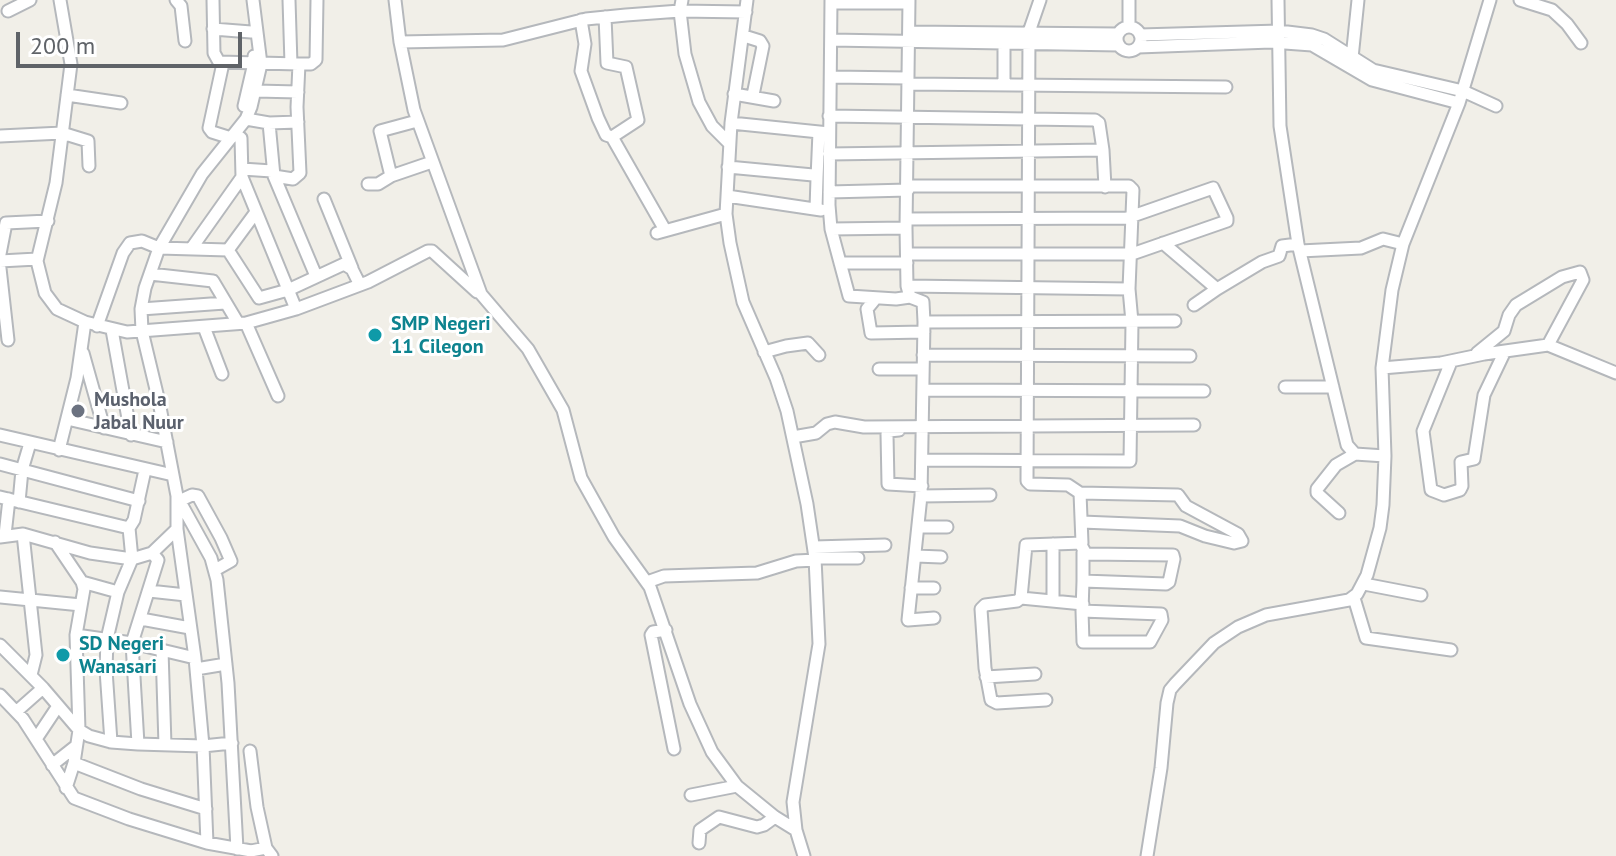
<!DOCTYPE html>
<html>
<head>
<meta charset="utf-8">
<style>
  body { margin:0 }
  #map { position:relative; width:1616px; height:856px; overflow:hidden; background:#f1efe8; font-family:"PT Sans",sans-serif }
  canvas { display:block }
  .scale { position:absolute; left:16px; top:32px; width:226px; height:36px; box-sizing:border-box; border:4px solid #5f6368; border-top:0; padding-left:10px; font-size:24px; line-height:28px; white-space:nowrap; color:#5f6368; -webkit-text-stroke:6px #fff; paint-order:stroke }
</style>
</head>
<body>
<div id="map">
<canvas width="1616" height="856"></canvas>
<div class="scale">200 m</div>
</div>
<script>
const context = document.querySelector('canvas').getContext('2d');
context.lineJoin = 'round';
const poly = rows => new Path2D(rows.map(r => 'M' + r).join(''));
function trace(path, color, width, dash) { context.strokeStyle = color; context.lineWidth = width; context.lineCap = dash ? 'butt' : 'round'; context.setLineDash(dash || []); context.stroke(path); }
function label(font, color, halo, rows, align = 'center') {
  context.font = font + ' "PT Sans",sans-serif'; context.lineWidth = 6; context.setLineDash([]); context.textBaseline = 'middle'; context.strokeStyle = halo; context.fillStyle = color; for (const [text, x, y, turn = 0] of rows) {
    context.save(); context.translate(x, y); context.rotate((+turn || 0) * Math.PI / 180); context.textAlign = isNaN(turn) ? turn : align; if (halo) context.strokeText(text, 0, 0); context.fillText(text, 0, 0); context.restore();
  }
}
const minor = poly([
  [60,0,71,64,56,183,37,261,45,293,57,309,85,322,127,332,246,323,296,309,368,282,428,251,432,251,477,292],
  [176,0,181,6,185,41],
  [213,0,214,53,219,62,299,64,311,64,316,60,317,0],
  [289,0,291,64],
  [395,0,400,42,414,110,481,294,528,349,563,410,581,478,614,537,650,587,690,704,712,752,737,786,775,817,796,830],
  [682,0,680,11,685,54,699,102,712,126,729,143],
  [747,0,731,123,726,214,730,243,743,302,776,378,787,411,807,504,815,558,819,644,793,802,796,830,804,856],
  [831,0,829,205,831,229,849,296,896,299,910,297,907,286,906,228,909,0],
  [1040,0,1029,32,1027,481,1030,484,1068,485,1080,493,1082,543,1026,545,1021,598,1017,601,985,605,981,609,985,668,991,700,997,703,1046,700],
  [1278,0,1280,126,1298,244,1347,445,1355,454,1385,456],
  [1520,0,1552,10,1567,24,1581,43],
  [831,3,909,3],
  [8,11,30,0],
  [605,17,607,63,626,67,638,120,612,137],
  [581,20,585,44,581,71,598,118,606,135,612,137,665,230],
  [1129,27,1129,0],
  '1117 39a12 12 0 1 1 24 0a12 12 0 1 1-24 0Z',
  [213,29,251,32],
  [909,32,1118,34],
  [1140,35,1279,31,1312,35,1324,39,1373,70,1463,91,1496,106],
  [744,36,760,41,763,46,753,95],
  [831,40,1119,45],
  [400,42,503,40,586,19,626,15,680,11,746,12],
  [1138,47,1271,42,1312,45,1372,80,1459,103],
  [1352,58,1358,0],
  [223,63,209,128,212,132,231,138],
  [831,77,908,78],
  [908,84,1226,87],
  [1004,84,1004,44],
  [256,91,298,92],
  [734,94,774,101],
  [67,95,121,103],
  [244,106,254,63,254,56],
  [829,116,1095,120,1099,123,1103,150],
  [246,119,269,123,298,122],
  [269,123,274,176,316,276],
  [731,123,829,133],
  [235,134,241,138,242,177,296,309],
  [0,136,62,133,88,141,89,166],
  [829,154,1103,150,1105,187],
  [728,167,813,175,817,178,816,209],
  [242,169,272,171],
  [274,176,293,179,300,173,297,107,299,64],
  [391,176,432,162],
  [817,178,819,132],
  [368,184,378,184,391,176,380,131,417,121],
  [908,186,1129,186,1133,190,1129,289,1132,322,1130,461,923,460],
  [829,192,908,190],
  [727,196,821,210],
  [324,199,352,268],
  [831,229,906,228],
  [657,233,726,214],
  [1163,243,1217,289,1262,262,1279,256,1282,246,1298,244],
  [191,249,242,177],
  [228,250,259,298,288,290,344,264,352,269,360,285],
  [1300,251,1361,248,1383,239,1403,244],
  [0,254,6,223,48,221],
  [907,254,1132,254,1227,221,1227,218,1213,188,1127,218,907,219],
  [0,261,37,259],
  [840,263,907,263],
  [0,268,8,340],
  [150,274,213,281,238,323],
  [907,286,1129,289],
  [910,297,923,302,924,322,921,496,990,495],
  [876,298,867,309,871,333,924,332],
  [1194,305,1217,289],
  [141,309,225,303],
  [924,322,1175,321],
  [246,323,278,396],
  [97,326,123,253,130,243,142,241,159,248,228,250,256,212],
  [204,327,222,374],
  [112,330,131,435],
  [764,352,786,346,808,343,819,355],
  [83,353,104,428],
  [1477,353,1504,331,1509,315,1516,305,1562,277,1580,272,1583,280,1548,345],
  [923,355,1190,356],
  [1451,362,1423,431,1431,490,1444,495,1460,490,1462,486,1461,462,1474,459,1484,395,1505,351],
  [1382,368,1441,363,1484,354,1548,345,1616,373],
  [879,369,923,369],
  [1285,387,1333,387],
  [923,390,1204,391],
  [67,419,167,442],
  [899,430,889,431,887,434,888,484,922,486],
  [0,435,173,475],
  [793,437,816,433,827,424,835,422,864,427,1194,425],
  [59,450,77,378,85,322],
  [0,464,139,501],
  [1080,493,1178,495,1186,506,1238,534,1242,541,1234,543,1205,536,1180,526,1082,522],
  [921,496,908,620,934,618],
  [0,497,129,528],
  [179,500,211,558,217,580,228,683,237,849],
  [179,501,192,495,198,496,221,538,231,561,215,570],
  [19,502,22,470,30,443],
  [1339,513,1317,493,1317,489,1336,465,1355,454],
  [918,527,947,527],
  [23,534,36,655,31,675],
  [5,535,9,499],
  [0,537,23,534,90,553,132,559,152,553,177,529],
  [55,542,82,582,84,589,76,635,79,730,74,763,66,788],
  [1053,544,1053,601],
  [1081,545,1086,554,1173,555,1174,559,1169,582,1166,584,1083,581,1083,552],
  [814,547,885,545],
  [916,556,941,557],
  [815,558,858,558],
  [82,582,118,592],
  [647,582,664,576,757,573,796,561,816,560],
  [1364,584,1421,595],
  [911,588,934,588],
  [149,591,186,595],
  [0,597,81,605],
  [1021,598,1083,604],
  [1354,598,1366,638,1451,650],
  [1082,611,1083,642,1150,642,1162,620,1161,614,1082,611,1083,581],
  [141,619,190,628],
  [666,630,653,632,651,635,674,749],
  [76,635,132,643,195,658],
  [0,645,43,688,79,730,89,736,111,742,138,744,203,746,232,743],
  [162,650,165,745],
  [196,669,226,664],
  [986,677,1035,674],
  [0,695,23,719,74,798,129,819,207,843,251,851,266,848],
  [17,711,43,688],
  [36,739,58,706],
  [111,742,106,670,107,639,118,592,132,559,129,528,134,520,145,470],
  [138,744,132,643,158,560,152,553],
  [250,751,257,807,266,848,272,856],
  [74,763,141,789,206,809],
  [52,765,76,746],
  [691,795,737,786],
  [207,843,203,746,195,658,177,529,177,496,159,402,142,331,141,309,145,288,159,248,202,174,246,119,251,107,261,64,253,0],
  [699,843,700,830,719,817,757,827,764,825,775,817],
  [1147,856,1161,768,1167,703,1170,690,1175,684,1214,643,1238,627,1266,615,1349,600,1357,594,1367,575,1380,528,1383,505,1385,456,1382,368,1392,290,1403,244,1459,103,1490,0]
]);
trace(minor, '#b5b8bc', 15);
trace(minor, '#fff', 11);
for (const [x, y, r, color] of [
  [375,335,8,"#0f9aa8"],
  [78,411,8,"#6b7280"],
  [63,655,8,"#0f9aa8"]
]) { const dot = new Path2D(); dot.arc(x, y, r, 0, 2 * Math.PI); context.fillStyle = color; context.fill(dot); trace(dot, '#fff', 3); }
label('bold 20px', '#0d838f', '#fff', [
  ["SMP Negeri",391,324],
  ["11 Cilegon",391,347],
  ["SD Negeri",79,644],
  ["Wanasari",79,667]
], 'left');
label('bold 20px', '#5b616d', '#fff', [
  ["Mushola",94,400],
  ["Jabal Nuur",94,423]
], 'left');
</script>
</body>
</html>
